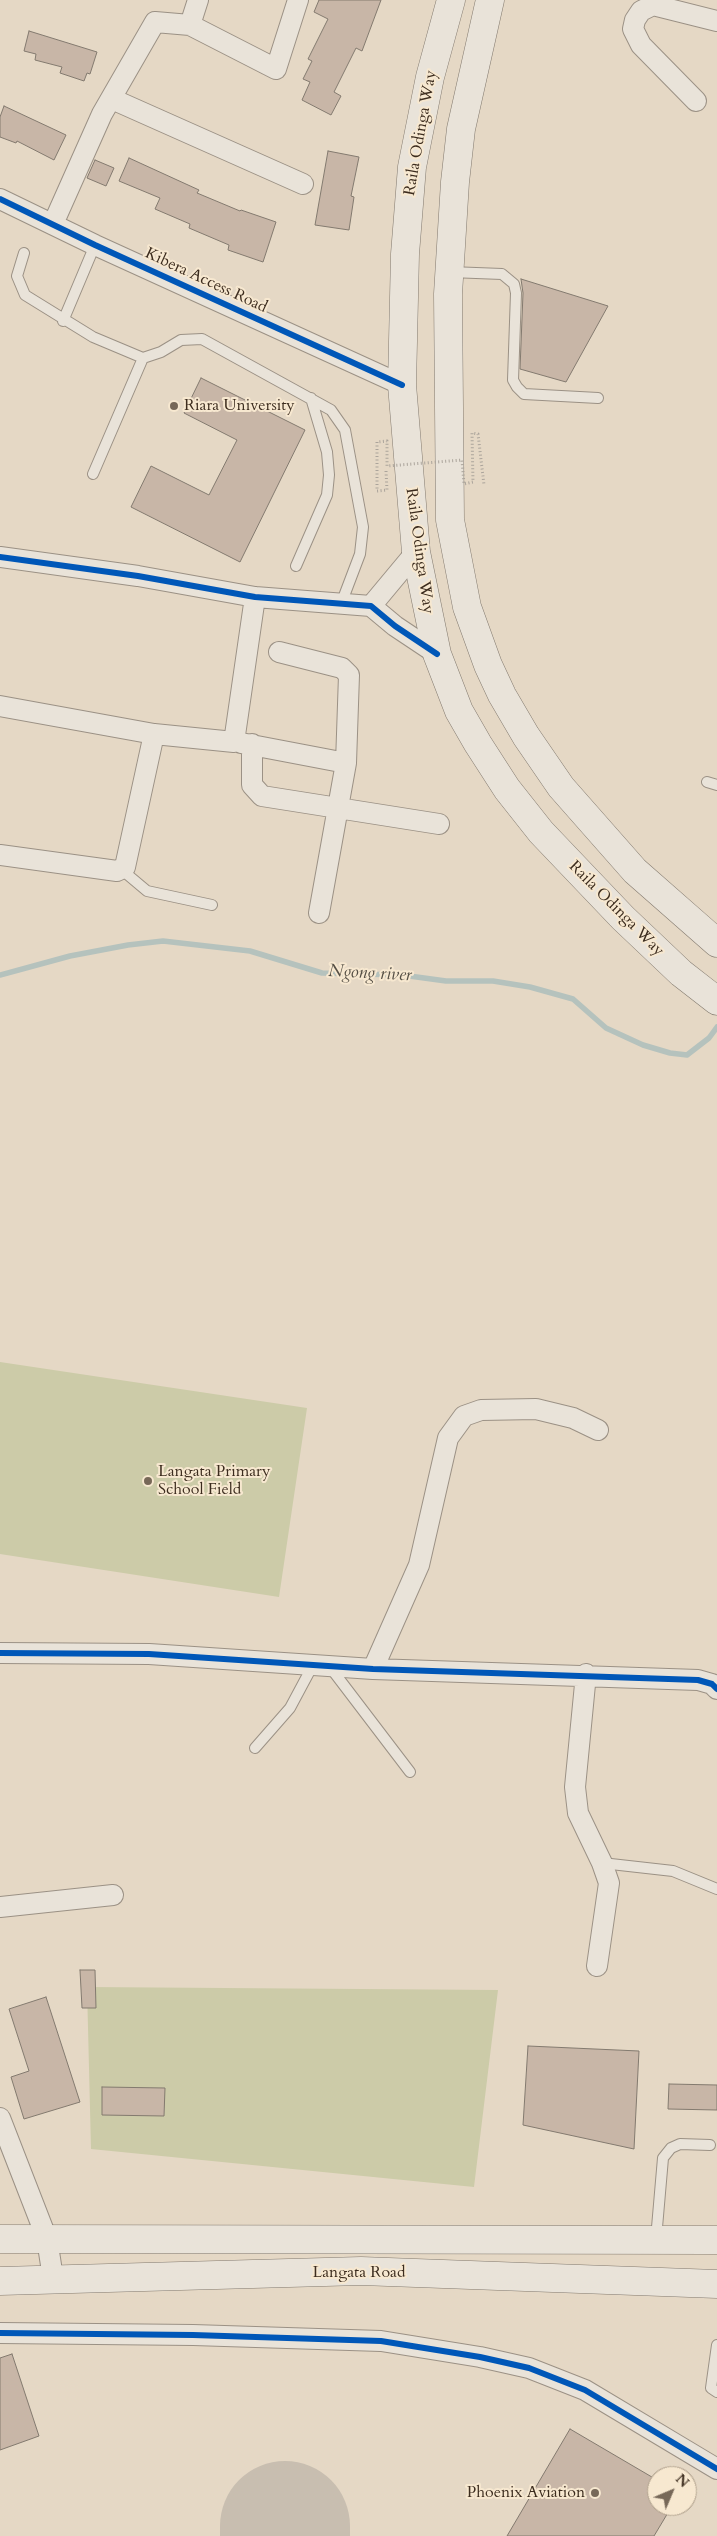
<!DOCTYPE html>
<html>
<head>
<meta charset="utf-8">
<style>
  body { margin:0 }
  #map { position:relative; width:717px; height:2536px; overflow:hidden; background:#e5d8c5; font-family:Cardo,serif }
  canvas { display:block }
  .north { position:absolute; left:647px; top:2466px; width:50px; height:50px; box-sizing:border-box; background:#f7e8d0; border:1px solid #ac9d89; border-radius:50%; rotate:45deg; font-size:14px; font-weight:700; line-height:20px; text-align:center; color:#3c2c1e }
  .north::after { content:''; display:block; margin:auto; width:18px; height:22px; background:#776858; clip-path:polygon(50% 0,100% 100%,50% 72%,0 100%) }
</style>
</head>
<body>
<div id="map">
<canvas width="717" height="2536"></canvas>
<div class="north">N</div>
</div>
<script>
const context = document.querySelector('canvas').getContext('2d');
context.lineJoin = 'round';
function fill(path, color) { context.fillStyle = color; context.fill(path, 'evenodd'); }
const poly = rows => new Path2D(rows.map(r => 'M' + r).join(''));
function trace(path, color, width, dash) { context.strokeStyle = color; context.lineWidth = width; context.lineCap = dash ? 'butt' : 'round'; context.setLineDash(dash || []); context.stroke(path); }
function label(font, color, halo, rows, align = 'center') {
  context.font = font + ' Cardo,serif'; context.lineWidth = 4; context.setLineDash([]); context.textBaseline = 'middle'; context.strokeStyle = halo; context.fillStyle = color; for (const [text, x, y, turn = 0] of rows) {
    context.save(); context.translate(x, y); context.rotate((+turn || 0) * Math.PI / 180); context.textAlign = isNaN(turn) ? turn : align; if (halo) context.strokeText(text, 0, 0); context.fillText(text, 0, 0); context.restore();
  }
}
fill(poly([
  [0,1362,307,1408,279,1597,0,1554],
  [87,1987,498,1990,474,2187,91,2149]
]), '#cccba8');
trace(poly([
  [0,975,70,956,128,945,163,941,250,951,322,973,402,975,446,981,493,981,530,987,573,999,606,1028,643,1045,670,1053,687,1055,709,1038,717,1027]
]), '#b5c2bd', 5.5);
trace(poly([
  [285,2526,285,2536]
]), '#c8beb0', 130);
const building = poly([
  [319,0,381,0,362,51,356,48,334,92,341,96,331,115,302,100,310,82,303,79,312,61,308,59,328,19,314,12,319,0],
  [29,31,97,52,90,74,87,73,84,81,60,73,62,67,35,60,36,54,24,51,29,31],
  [4,106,66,135,54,160,17,141,16,143,0,137,0,117,4,106],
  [328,151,359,157,351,196,354,197,349,230,315,225,328,151],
  [129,158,199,190,197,193,240,211,241,210,276,222,263,262,228,250,229,245,189,228,190,224,155,209,160,198,119,181,129,158],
  [95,160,114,168,106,186,87,178,95,160],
  [521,279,608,306,566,382,520,369,523,293,521,279],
  [201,378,305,430,240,562,131,507,151,466,209,495,237,440,184,413,201,378],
  [80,1970,95,1970,96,2008,82,2008,80,1970],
  [46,1997,80,2102,24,2119,11,2077,29,2071,9,2009,46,1997],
  [528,2046,639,2051,634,2149,523,2125,528,2046],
  [669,2084,717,2085,717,2110,668,2109,669,2084],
  [102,2087,165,2088,164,2116,102,2115,102,2087],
  [12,2354,39,2436,0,2450,0,2358,12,2354],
  [570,2429,657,2480,657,2506,672,2506,654,2536,507,2536,570,2429]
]);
fill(building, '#c8b6a7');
trace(building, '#837a6f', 1);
const lane = poly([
  [24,253,17,276,25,295,93,337,143,358,161,352,181,340,202,339,331,410,345,430,363,527,360,554,341,604],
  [450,272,502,274,514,284,516,293,513,380,517,387,524,394,598,398],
  [63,321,95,245],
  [93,474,143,358],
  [296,566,327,495,329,475,327,452,311,398],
  [707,782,717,785],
  [122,870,147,891,212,905],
  [330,1667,410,1772],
  [255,1748,290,1708,313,1665],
  [602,1863,673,1871,717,1889],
  [656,2239,663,2158,671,2148,680,2144,710,2145],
  [717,2345,711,2388,717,2392]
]);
const street = poly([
  [190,25,276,69,298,0],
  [112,99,303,184],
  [696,101,641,45,633,29,635,20,641,11,653,5,717,21],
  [0,199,95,245,402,385],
  [53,224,102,114,155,22,190,25,198,0],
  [0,557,138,576,255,597,371,606,395,626,437,654],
  [371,606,416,552],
  [279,652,342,668,349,675,346,763,319,913],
  [0,706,154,734,234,742,255,597],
  [241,743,346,763],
  [252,744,252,785,262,796,439,824],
  [0,855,117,871,125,867,154,734],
  [0,1653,149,1654,373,1669,698,1680,712,1684,717,1689],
  [373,1669,419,1565,448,1438,464,1416,481,1410,536,1409,573,1418,598,1430],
  [586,1674,575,1787,578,1813,602,1863,609,1883,597,1966],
  [0,1907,113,1895],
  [0,2118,47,2239,53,2278],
  [0,2333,193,2335,381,2341,480,2357,529,2368,585,2390,717,2469]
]);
const secondary = poly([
  [451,0,430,77,412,167,405,254,402,385,416,552,437,654,459,711,478,744,507,789,541,832,623,918,681,973,717,1001],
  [490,0,461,129,455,182,448,294,450,520,467,607,488,665,502,695,526,736,561,787,635,871,717,943],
  [0,2239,717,2240],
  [0,2281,361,2271,717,2284]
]);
trace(lane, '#9b9185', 12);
trace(street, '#9b9185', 22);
trace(secondary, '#837a6f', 29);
trace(lane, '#e9e3d9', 10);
trace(street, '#e9e3d9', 20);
trace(secondary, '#e9e3d9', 28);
trace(poly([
  [386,471,387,490,377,491,377,442,387,441,387,466,462,460,464,484,473,482,472,433,478,434,484,485]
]), '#aba49b', 3, [1, 2.5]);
trace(poly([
  [0,199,95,245,402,385],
  [0,557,138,576,255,597,371,606,395,626,437,654],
  [0,1653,149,1654,373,1669,698,1680,712,1684,717,1689],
  [0,2333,193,2335,381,2341,480,2357,529,2368,585,2390,717,2469]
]), '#0057b8', 6);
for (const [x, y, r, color] of [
  [174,406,5,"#776858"],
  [148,1481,5,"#776858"],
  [595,2493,5,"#776858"]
]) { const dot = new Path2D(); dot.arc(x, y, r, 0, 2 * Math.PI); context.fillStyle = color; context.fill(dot); trace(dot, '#f7e8d0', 2); }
label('16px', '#3c2c1e', '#f7e8d0', [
  ["Raila Odinga Way",421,133,-80],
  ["Kibera Access Road",206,281,25],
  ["Raila Odinga Way",419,551,82],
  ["Raila Odinga Way",616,909,45],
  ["Langata Road",359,2273]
]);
label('16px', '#3c2c1e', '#f7e8d0', [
  ["Riara University",184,406],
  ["Langata Primary",158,1472],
  ["School Field",158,1490],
  ["Phoenix Aviation",585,2493,"right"]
], 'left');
label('italic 18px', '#554f45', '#f7e8d0', [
  ["Ngong river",370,974,3]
]);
</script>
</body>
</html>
